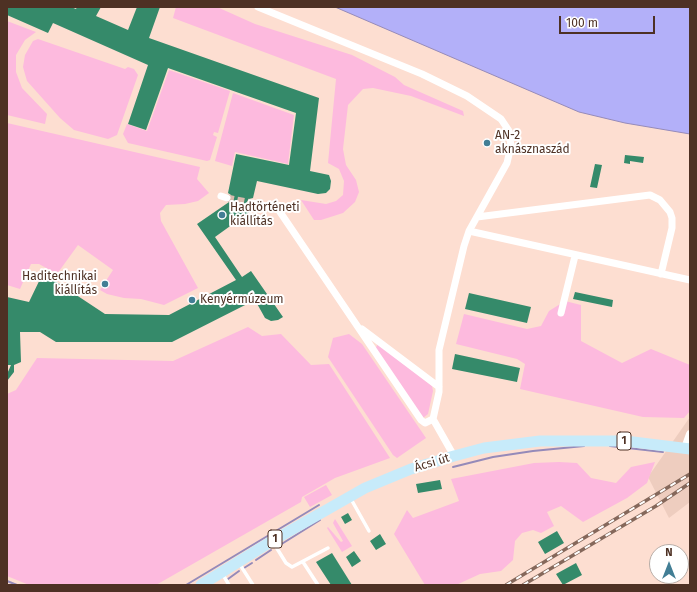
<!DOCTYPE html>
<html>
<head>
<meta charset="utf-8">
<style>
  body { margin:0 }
  #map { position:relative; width:697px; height:592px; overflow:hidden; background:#fdded1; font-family:"Fira Sans",sans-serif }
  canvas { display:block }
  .frame { position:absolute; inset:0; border:8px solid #4e3124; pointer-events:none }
  .north { position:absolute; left:649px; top:544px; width:40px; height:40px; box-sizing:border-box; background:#fff; border:1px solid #b8ada7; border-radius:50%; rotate:0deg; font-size:11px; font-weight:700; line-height:16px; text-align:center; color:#4e3124 }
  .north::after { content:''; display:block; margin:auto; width:14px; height:18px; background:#427e95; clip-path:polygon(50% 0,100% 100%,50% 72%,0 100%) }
  .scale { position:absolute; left:559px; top:16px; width:96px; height:18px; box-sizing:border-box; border:2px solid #4e3124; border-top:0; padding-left:5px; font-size:12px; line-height:14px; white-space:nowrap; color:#4e3124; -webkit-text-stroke:3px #fff; paint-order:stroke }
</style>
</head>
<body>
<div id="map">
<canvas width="697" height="592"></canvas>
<div class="frame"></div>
<div class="north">N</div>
<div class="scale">100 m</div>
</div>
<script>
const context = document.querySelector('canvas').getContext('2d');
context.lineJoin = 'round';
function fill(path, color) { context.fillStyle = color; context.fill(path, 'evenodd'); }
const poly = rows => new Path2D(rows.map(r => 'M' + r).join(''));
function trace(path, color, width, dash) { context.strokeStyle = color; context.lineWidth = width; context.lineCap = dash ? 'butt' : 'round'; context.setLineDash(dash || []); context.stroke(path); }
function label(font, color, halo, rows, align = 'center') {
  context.font = font + ' "Fira Sans",sans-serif'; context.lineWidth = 4; context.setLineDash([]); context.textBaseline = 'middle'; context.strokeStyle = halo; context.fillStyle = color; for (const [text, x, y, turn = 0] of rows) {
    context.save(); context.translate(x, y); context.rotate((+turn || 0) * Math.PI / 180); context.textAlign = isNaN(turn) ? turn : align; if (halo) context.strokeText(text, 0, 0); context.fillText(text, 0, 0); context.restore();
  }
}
fill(poly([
  [690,417,690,502,669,518,648,477]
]), '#eecdbf');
fill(poly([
  [176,7,217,7,255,24,352,55,395,77,404,85,463,111,464,116,411,96,373,88,363,89,348,105,343,149,346,165,356,180,359,192,355,202,343,213,321,220,314,220,301,200,326,204,336,201,343,195,344,181,339,169,328,163,336,79,173,18],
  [7,21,36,32,25,40,16,55,16,72,22,88,47,114,45,124,7,115],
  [38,39,125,69,128,67,134,69,138,75,117,135,108,139,74,130,60,118,27,81,23,67,25,55,33,41],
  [169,70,230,91,218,133,214,132,213,135,217,137,210,160,207,161,128,143,123,134,127,124,147,131],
  [233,93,294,115,288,164,235,152,232,166,215,161],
  [7,123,200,167,197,179,209,193,198,201,185,204,166,205,160,213,161,221,198,288,164,305,141,299,124,298,107,294,100,290,113,270,78,245,57,274,39,264,31,264,20,289,7,285],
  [565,301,581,305,581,341,622,363,651,349,690,365,690,411,684,418,643,417,520,389,525,364,517,359,456,344,464,314,527,329,541,326,549,311],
  [248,327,262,336,281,334,311,365,329,364,390,458,335,478,302,497,301,502,156,585,29,585,7,576,7,394,16,390,37,358,173,361],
  [349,334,362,344,426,438,397,458,393,455,328,357,333,338],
  [378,344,432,386,433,391,428,414,423,418,375,349],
  [559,462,577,463,591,478,616,483,631,467,655,462,647,483,627,498,583,522,561,506,547,512,554,526,541,533,533,530,522,533,515,541,513,560,501,571,480,574,456,585,425,585,394,534,407,510,413,518,459,501,451,479,534,463],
  [326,485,332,495,310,507,304,497],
  [335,519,352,546,342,552,327,528,328,527,341,542,343,541,333,523]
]), '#fdbade');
const water = poly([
  [335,7,690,7,690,134,625,123,579,112,335,7]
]);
fill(water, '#b3b0f9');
trace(water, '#958ab9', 1);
trace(poly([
  [610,446,663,452],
  [453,467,493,457,533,451,584,446],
  [280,545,320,520],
  [256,560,271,550],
  [244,568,252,563],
  [228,579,239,571],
  [7,581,17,585],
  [186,585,319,505]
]), '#958ab9', 2);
fill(poly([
  [7,7,71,7,76,9,77,7,101,7,96,16,128,30,137,7,160,7,149,38,319,98,310,171,329,175,331,181,330,189,326,193,318,194,257,181,253,198,249,199,247,202,251,208,251,211,215,237,242,277,251,271,283,317,278,320,271,321,265,318,255,300,172,342,56,342,40,332,20,332,21,362,14,365,14,372,7,381,7,374,11,365,7,365,7,297,29,302,43,273,105,314,169,315,236,280,197,224,232,200,231,195,228,193,236,154,289,165,296,113,168,68,146,130,128,124,148,65,53,23,48,33,7,15],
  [625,155,644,157,643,163,630,161,630,164,624,163],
  [595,164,602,165,597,188,590,187],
  [575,292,613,300,612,307,573,299],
  [469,293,531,307,527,323,465,309],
  [455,354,520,368,517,382,452,369],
  [440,480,442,489,418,493,416,484],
  [348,513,352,520,345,524,341,517],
  [557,531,564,543,545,554,538,542],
  [380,534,386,544,376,550,370,541],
  [354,551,361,561,352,567,346,557],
  [332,553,352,585,331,585,316,562],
  [576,563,582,575,563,585,556,574]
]), '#358a6a');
trace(poly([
  [227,198,252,203]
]), '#dabbae', 7, [7, 3.5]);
trace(poly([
  [351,499,369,531],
  [273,542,286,563,292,567,328,548],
  [303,562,318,585],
  [239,563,253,585],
  [222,573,229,585]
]), '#fff', 3.5);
trace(poly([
  [258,7,422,74,467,96,501,119,509,131,511,146,507,163,469,231,464,246,439,350,439,392,433,419,454,456],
  [221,196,227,198],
  [252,203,278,209,421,420,425,423,433,419],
  [477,217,650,195,660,200,670,212,672,218,672,228,661,274],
  [469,231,690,280],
  [561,313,575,256],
  [362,329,439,387]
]), '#fff', 7);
trace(poly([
  [685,448,690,434]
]), '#fff', 8);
trace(poly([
  [201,585,272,541,365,488,411,469,454,456,484,448,540,441,625,441,690,449]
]), '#c7ebfa', 11);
const rail = poly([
  [506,585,690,474],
  [523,585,656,506,690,483]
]);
trace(rail, '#85685b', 3.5);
trace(rail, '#fff', 2, [6]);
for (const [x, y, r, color] of [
  [487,143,4,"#427e95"],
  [222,215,4,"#427e95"],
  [105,284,4,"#427e95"],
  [192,300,4,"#427e95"]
]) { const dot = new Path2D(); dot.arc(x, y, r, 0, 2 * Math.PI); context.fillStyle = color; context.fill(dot); trace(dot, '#fff', 1.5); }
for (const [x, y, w] of [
  [624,441,14],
  [275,539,14]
]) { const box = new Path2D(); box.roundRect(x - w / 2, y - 9, w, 18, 3); context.fillStyle = '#fff'; context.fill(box); trace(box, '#4e3124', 1); }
label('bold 11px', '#4e3124', null, [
  ["1",624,441],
  ["1",275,539]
]);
label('12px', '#4e3124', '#fff', [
  ["AN-2",495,136],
  ["aknásznaszád",495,150],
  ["Hadtörténeti",230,208],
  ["kiállítás",230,222],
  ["Haditechnikai",97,277,"right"],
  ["kiállítás",97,291,"right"],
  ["Kenyérmúzeum",200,300]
], 'left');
label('12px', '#4e3124', '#fff', [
  ["Ácsi út",432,463,-17]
]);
</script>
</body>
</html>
